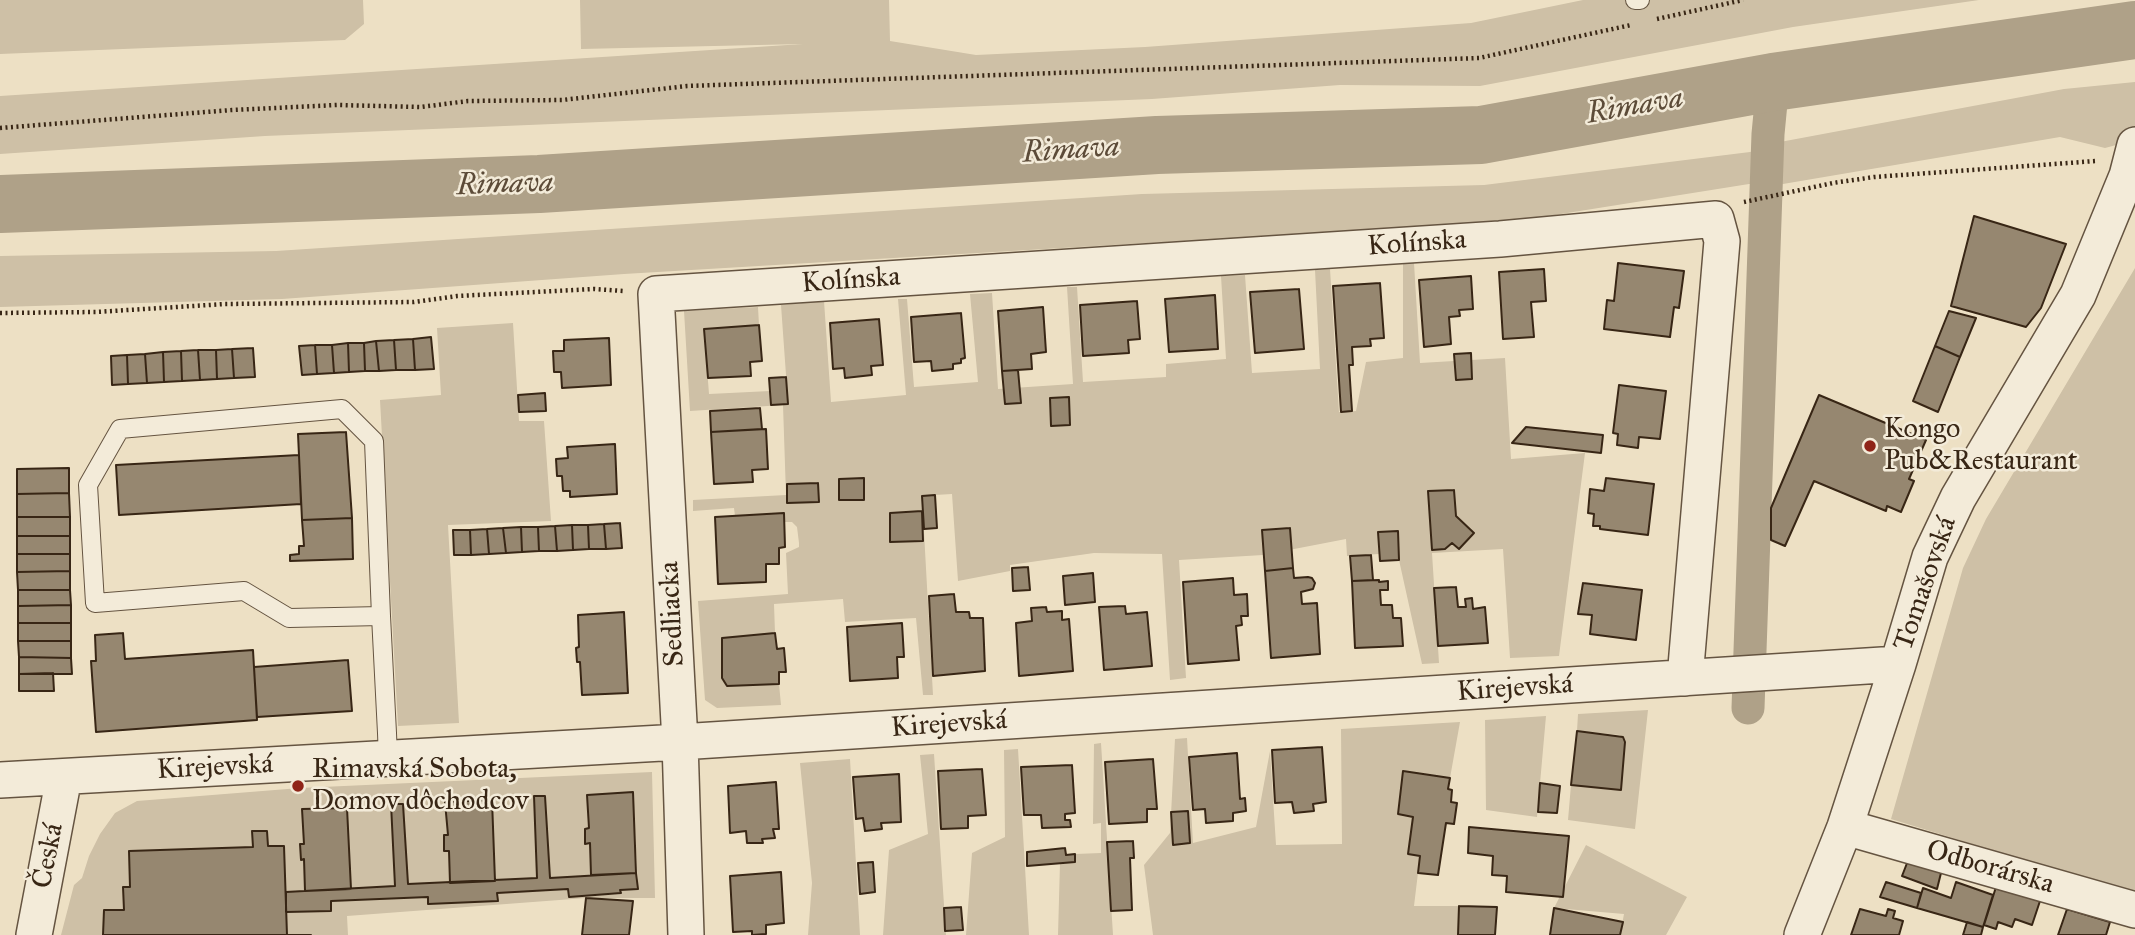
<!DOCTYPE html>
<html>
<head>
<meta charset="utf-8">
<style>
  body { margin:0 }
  canvas { display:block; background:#ede0c4 }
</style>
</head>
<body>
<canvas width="2135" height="935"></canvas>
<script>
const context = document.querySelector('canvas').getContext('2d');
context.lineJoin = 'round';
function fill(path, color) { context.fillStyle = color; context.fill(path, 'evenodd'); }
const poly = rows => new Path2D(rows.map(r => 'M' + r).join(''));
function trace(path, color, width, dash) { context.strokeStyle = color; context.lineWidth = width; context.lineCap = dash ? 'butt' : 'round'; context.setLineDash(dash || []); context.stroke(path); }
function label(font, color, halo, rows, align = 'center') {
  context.font = font + ' "IM FELL Great Primer",serif'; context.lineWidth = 5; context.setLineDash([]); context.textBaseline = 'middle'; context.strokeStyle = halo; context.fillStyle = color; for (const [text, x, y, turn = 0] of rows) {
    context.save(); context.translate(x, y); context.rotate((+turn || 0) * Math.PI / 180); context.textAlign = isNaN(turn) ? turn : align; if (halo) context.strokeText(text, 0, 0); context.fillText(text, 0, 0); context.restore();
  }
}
fill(poly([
  [0,0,363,0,364,24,345,40,0,54],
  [580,0,889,0,890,41,976,55,1145,47,1471,23,1583,0,1979,0,1793,27,1480,86,1340,85,1152,99,265,136,0,154,0,96,803,44,581,49],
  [2135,82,2135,140,2105,148,2060,137,1783,184,1749,184,1492,225,1146,243,624,274,282,299,0,307,0,256,276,251,1142,194,1484,185,1758,151,1780,142,2064,89],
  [1414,263,1420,363,1505,358,1511,459,1585,453,1559,656,1510,658,1503,549,1432,553,1439,663,1422,664,1399,560,1398,532,1378,533,1379,554,1347,556,1346,539,1263,555,1179,560,1186,678,1170,680,1162,554,1094,553,1010,565,1010,571,958,581,952,494,935,495,922,496,933,695,923,695,916,618,845,622,843,599,774,604,775,633,722,638,722,678,726,686,779,684,781,705,717,708,705,700,698,601,788,594,786,553,799,547,799,543,797,527,792,522,784,522,783,514,735,516,734,508,693,511,693,500,786,495,783,405,690,411,684,311,758,307,759,325,704,329,709,394,770,391,788,403,781,305,824,301,831,402,906,395,898,299,907,299,914,387,978,382,970,294,992,293,998,389,1073,384,1067,287,1077,287,1083,382,1166,377,1166,364,1226,359,1221,276,1245,275,1252,373,1320,369,1315,270,1330,269,1339,412,1356,411,1366,362,1403,358,1403,264],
  [2135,268,2135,894,1891,819,1963,568,1986,519],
  [513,323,519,421,544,421,551,521,448,525,459,723,398,726,380,400,441,395,437,328],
  [1648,710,1635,829,1568,820,1571,785,1620,790,1625,742,1620,735,1577,731,1578,714],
  [1546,716,1537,817,1486,810,1485,720],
  [1460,722,1450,778,1404,772,1398,813,1413,817,1408,854,1420,856,1414,906,1459,906,1458,935,1153,935,1144,865,1170,833,1175,739,1187,738,1193,843,1256,827,1270,751,1276,845,1342,844,1341,729],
  [1101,743,1113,935,1058,935,1060,863,1075,862,1075,854,1101,853,1101,823,1093,824,1094,744],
  [1018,749,1029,935,966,935,972,853,1005,837,1004,750],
  [934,754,946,935,883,935,889,850,928,834,920,755],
  [850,759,860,935,808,935,812,883,800,763],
  [652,772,655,898,586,898,347,916,348,935,287,935,286,912,331,911,331,901,428,897,428,904,497,901,497,893,568,889,569,897,620,894,620,890,638,888,633,792,588,795,589,828,585,829,585,843,590,843,591,875,550,878,545,796,534,796,537,878,495,881,492,800,445,802,448,835,444,851,449,851,450,883,408,884,403,804,392,804,395,886,351,889,347,808,303,809,304,844,300,845,301,859,304,859,305,891,286,892,284,847,268,846,267,831,252,832,253,847,129,851,130,887,123,887,124,910,104,911,103,935,61,935,74,885,82,878,89,856,100,834,115,813,137,801,300,788],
  [1586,845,1687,897,1666,935,1620,935,1624,914,1554,908]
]), '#cec0a6');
trace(poly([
  [1748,708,1768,134,1773,82]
]), '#afa188', 33);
trace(poly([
  [0,204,539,184,1157,145,1481,135,1773,82,2135,30]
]), '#afa188', 58);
const building = poly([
  [1974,216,2066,244,2041,308,2026,327,1951,306,1974,216],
  [1618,263,1684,271,1679,308,1674,307,1670,337,1604,329,1607,300,1614,301,1618,263],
  [1544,269,1546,301,1531,302,1534,337,1503,339,1499,272,1544,269],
  [1471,276,1473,309,1459,310,1460,316,1449,317,1451,344,1424,347,1419,280,1471,276],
  [1380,283,1384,338,1370,339,1371,346,1352,347,1353,365,1349,365,1352,411,1341,412,1333,286,1380,283],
  [1299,289,1304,349,1255,353,1250,292,1299,289],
  [1215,295,1218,349,1169,352,1165,299,1215,295],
  [1137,301,1140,339,1128,340,1129,353,1083,356,1080,305,1137,301],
  [1043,307,1046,352,1031,354,1032,369,1002,371,998,311,1043,307],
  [1949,311,1976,318,1960,357,1935,346,1949,311],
  [961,313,965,358,961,359,961,363,953,364,953,369,932,371,931,361,914,362,911,317,961,313],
  [879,319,883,365,871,366,872,375,845,378,844,368,833,369,830,323,879,319],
  [759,325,762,361,750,362,751,376,708,378,704,329,759,325],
  [431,337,434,369,415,370,413,339,431,337],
  [609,338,611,385,562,388,561,372,554,372,553,351,564,351,564,340,609,338],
  [413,339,415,370,396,370,394,340,413,339],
  [394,340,396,370,379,371,376,341,394,340],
  [376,341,379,371,365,371,364,343,376,341],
  [348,343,349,372,334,373,332,345,348,343],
  [348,343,364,343,365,371,349,372,348,343],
  [315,345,317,374,302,375,299,346,315,345],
  [315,345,332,345,334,373,317,374,315,345],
  [1935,346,1960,357,1938,412,1913,401,1935,346],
  [253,348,255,377,234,378,232,349,253,348],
  [232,349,234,378,217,379,216,350,232,349],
  [198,350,200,380,182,381,181,351,198,350],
  [198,350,216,350,217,379,200,380,198,350],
  [181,351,182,381,164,382,163,352,181,351],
  [163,352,164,382,147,383,145,354,163,352],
  [1471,353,1472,379,1456,380,1454,354,1471,353],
  [145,354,147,383,128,384,127,355,145,354],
  [127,355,128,384,112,385,111,356,127,355],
  [1018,370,1021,403,1005,404,1002,371,1018,370],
  [786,377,788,404,771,405,769,378,786,377],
  [1619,385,1666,391,1660,439,1639,437,1638,448,1617,445,1618,434,1613,433,1619,385],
  [545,393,546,411,519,412,518,395,545,393],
  [1819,395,1926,440,1909,479,1914,481,1901,512,1887,506,1886,511,1814,481,1785,546,1771,540,1771,508,1819,395],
  [1069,397,1070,425,1051,426,1050,398,1069,397],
  [760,408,762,429,711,432,710,411,760,408],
  [1526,427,1603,435,1601,453,1512,443,1526,427],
  [766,429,768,469,752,470,753,482,714,484,711,432,766,429],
  [346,432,352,518,302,520,298,434,346,432],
  [615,444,617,494,570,497,570,491,563,491,562,476,557,476,556,459,568,458,567,447,615,444],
  [299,455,301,504,119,515,116,465,299,455],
  [69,468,69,493,17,494,17,469,69,468],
  [864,478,864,500,839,500,839,479,864,478],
  [1606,478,1654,484,1648,535,1600,529,1600,526,1593,526,1594,514,1588,513,1590,489,1604,491,1606,478],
  [818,483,819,502,787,503,787,484,818,483],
  [1454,490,1456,516,1474,533,1459,549,1452,543,1445,549,1432,550,1428,491,1454,490],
  [69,493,70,517,17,517,17,494,69,493],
  [935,495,937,528,924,529,922,496,935,495],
  [922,511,923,541,890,542,890,513,922,511],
  [784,513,785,547,779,548,779,564,766,564,766,582,718,584,715,517,784,513],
  [17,517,70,517,70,536,17,536,17,517],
  [352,518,353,559,290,561,290,555,299,554,299,546,304,546,302,520,352,518],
  [620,523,622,548,606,549,604,524,620,523],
  [604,524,606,549,589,549,588,525,604,524],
  [572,525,588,525,589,549,573,550,572,525],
  [572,525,573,550,557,551,555,526,572,525],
  [555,526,557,551,539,551,538,527,555,526],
  [521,527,538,527,539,551,522,552,521,527],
  [521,527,522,552,506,553,503,528,521,527],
  [503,528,506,553,489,554,487,529,503,528],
  [1290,528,1293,568,1265,571,1262,530,1290,528],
  [487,529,489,554,471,555,470,530,487,529],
  [453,530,470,530,471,555,454,555,453,530],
  [1398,531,1399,560,1380,561,1378,532,1398,531],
  [17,536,70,536,70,554,17,554,17,536],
  [17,554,70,554,70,571,17,572,17,554],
  [1371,555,1373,580,1352,581,1350,556,1371,555],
  [1028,567,1030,590,1013,591,1012,568,1028,567],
  [1293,568,1294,578,1308,577,1312,578,1315,583,1313,589,1301,592,1302,604,1317,603,1320,654,1271,658,1265,571,1293,568],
  [70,571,70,590,18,590,17,572,70,571],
  [1093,573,1095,602,1065,605,1063,576,1093,573],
  [1233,578,1234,595,1247,594,1248,616,1241,616,1242,625,1236,626,1239,660,1188,664,1183,582,1233,578],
  [1379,580,1379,582,1388,581,1388,590,1380,590,1381,605,1392,605,1393,618,1401,618,1403,646,1355,648,1352,581,1379,580],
  [1583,583,1642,590,1636,640,1590,634,1592,615,1578,614,1583,583],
  [1456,587,1458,607,1466,607,1465,599,1472,598,1473,609,1485,607,1488,643,1438,646,1434,588,1456,587],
  [18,590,70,590,71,605,18,606,18,590],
  [954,594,956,612,969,612,970,618,983,618,985,671,933,676,929,596,954,594],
  [71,605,71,623,18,623,18,606,71,605],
  [1125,606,1126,614,1147,612,1152,666,1104,670,1099,607,1125,606],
  [1046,607,1047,612,1062,611,1062,620,1069,619,1073,671,1019,676,1016,623,1032,621,1031,608,1046,607],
  [624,612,628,693,582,695,580,662,577,662,576,648,579,647,578,615,624,612],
  [18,623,71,623,71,641,18,641,18,623],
  [902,623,904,657,897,657,898,678,850,681,847,627,902,623],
  [123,633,125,659,253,650,257,720,96,732,91,661,96,661,95,635,123,633],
  [775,633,777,649,784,648,786,672,779,672,779,684,727,686,722,678,722,638,775,633],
  [18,641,71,641,71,658,19,657,18,641],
  [19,657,71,658,72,674,19,674,19,657],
  [348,660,352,711,257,717,254,667,348,660],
  [53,673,54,691,19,691,19,674,53,673],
  [1577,731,1623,737,1625,742,1621,790,1571,785,1577,731],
  [1322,747,1326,802,1313,804,1314,811,1294,813,1292,802,1275,803,1272,750,1322,747],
  [1237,753,1240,799,1245,798,1246,811,1233,813,1233,821,1206,823,1205,809,1193,810,1189,757,1237,753],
  [1153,759,1157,809,1147,809,1147,822,1109,824,1105,762,1153,759],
  [1072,765,1075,813,1065,814,1065,820,1070,820,1071,827,1042,828,1041,815,1024,815,1021,767,1072,765],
  [982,769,986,815,968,816,968,828,941,829,938,771,982,769],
  [1403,771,1450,778,1448,789,1452,790,1451,802,1457,803,1454,824,1446,823,1438,875,1418,873,1420,856,1408,854,1413,817,1398,814,1403,771],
  [899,774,901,822,881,823,882,829,865,831,863,818,856,819,853,777,899,774],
  [776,782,779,829,773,829,775,838,762,839,763,843,747,843,746,831,730,833,728,786,776,782],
  [1540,783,1560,786,1557,813,1538,812,1540,783],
  [633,792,636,873,591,875,590,843,585,844,585,829,589,828,587,795,633,792],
  [534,796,545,796,550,878,636,873,638,889,620,890,621,893,569,897,568,889,497,893,498,901,428,904,428,897,331,901,331,911,286,912,286,892,395,886,391,804,403,804,408,884,537,878,534,796],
  [492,800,495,881,450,883,449,851,444,851,444,835,448,835,445,802,492,800],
  [347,808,351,889,305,891,304,859,301,860,300,844,304,844,302,809,347,808],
  [1188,811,1190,843,1173,845,1171,812,1188,811],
  [1469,827,1569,836,1563,897,1506,892,1507,876,1492,875,1493,856,1468,853,1469,827],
  [252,831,267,831,268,846,284,846,287,935,311,935,103,935,104,910,124,910,123,887,130,887,129,851,253,847,252,831],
  [1133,841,1134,858,1130,858,1132,910,1111,911,1107,842,1133,841],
  [1065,848,1066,855,1075,854,1075,862,1027,866,1027,852,1065,848],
  [1909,858,1942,869,1937,889,1902,876,1909,858],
  [873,862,875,892,860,894,858,863,873,862],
  [781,872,784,923,766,925,766,934,752,935,752,931,733,932,730,876,781,872],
  [1886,882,1921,893,1917,908,1880,897,1886,882],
  [1956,882,1993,895,1983,927,1917,908,1923,888,1951,898,1956,882],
  [1996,887,2040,901,2032,925,2015,919,2012,927,1998,922,1996,929,1984,925,1996,887],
  [586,898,633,901,629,935,582,935,586,898],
  [1459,906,1497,907,1495,935,1458,935,1459,906],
  [961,907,963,930,945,931,944,908,961,907],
  [1554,908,1623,922,1620,935,1550,935,1554,908],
  [1860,909,1886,916,1888,909,1895,911,1893,918,1903,921,1899,935,1851,935,1860,909],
  [2067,909,2110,922,2106,935,2058,935,2067,909],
  [1967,922,1983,927,1981,935,1963,935,1967,922]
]);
fill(building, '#968770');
trace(building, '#382615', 2);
const service = poly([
  [1635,0,1640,0],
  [381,616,289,618,244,591,95,603,88,485,120,429,342,409,374,441,381,616,387,733,388,759]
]);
const minor = poly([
  [0,780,680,742,1898,664],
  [1845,827,2135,910],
  [34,935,64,777],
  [686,935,680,742,656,294,1500,239,1716,219,1722,241,1685,678],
  [1802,935,1845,827,1898,664,1930,557,1958,498,2078,295,2127,176,2135,145]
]);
trace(service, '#655441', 20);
trace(minor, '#655441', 38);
trace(poly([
  [1657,19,1743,0],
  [0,128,232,110,337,105,421,107,468,101,562,100,687,86,1479,58,1631,25],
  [1744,202,1833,183,1874,177,2096,161],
  [0,313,96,312,225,304,414,302,457,296,594,289,624,291]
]), '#382615', 4.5, [2, 3.5]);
trace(service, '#f3ebd9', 18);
trace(minor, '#f3ebd9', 35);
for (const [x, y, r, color] of [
  [1870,446,7,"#8f2418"],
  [298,786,7,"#8f2418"]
]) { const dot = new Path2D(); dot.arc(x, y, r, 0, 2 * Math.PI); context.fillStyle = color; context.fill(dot); trace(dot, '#f3ebd9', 2.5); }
label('28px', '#382615', '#f3ebd9', [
  ["Kolínska",1417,244,-4],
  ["Kolínska",851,281,-4],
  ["Tomašovská",1926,584,-71],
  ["Sedliacka",673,614,-93],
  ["Kirejevská",1515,689,-4],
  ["Kirejevská",949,725,-4],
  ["Kirejevská",215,768,-3],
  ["Česká",49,856,-79],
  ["Odborárska",1990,868,16]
]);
label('28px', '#382615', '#f3ebd9', [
  ["Kongo",1884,430],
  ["Pub&Restaurant",1884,462],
  ["Rimavská Sobota,",312,770],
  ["Domov dôchodcov",312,802]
], 'left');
label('italic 30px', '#5c4b38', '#f3ebd9', [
  ["Rimava",1635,107,-10],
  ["Rimava",1071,151,-4],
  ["Rimava",505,185,-2]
]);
</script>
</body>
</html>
